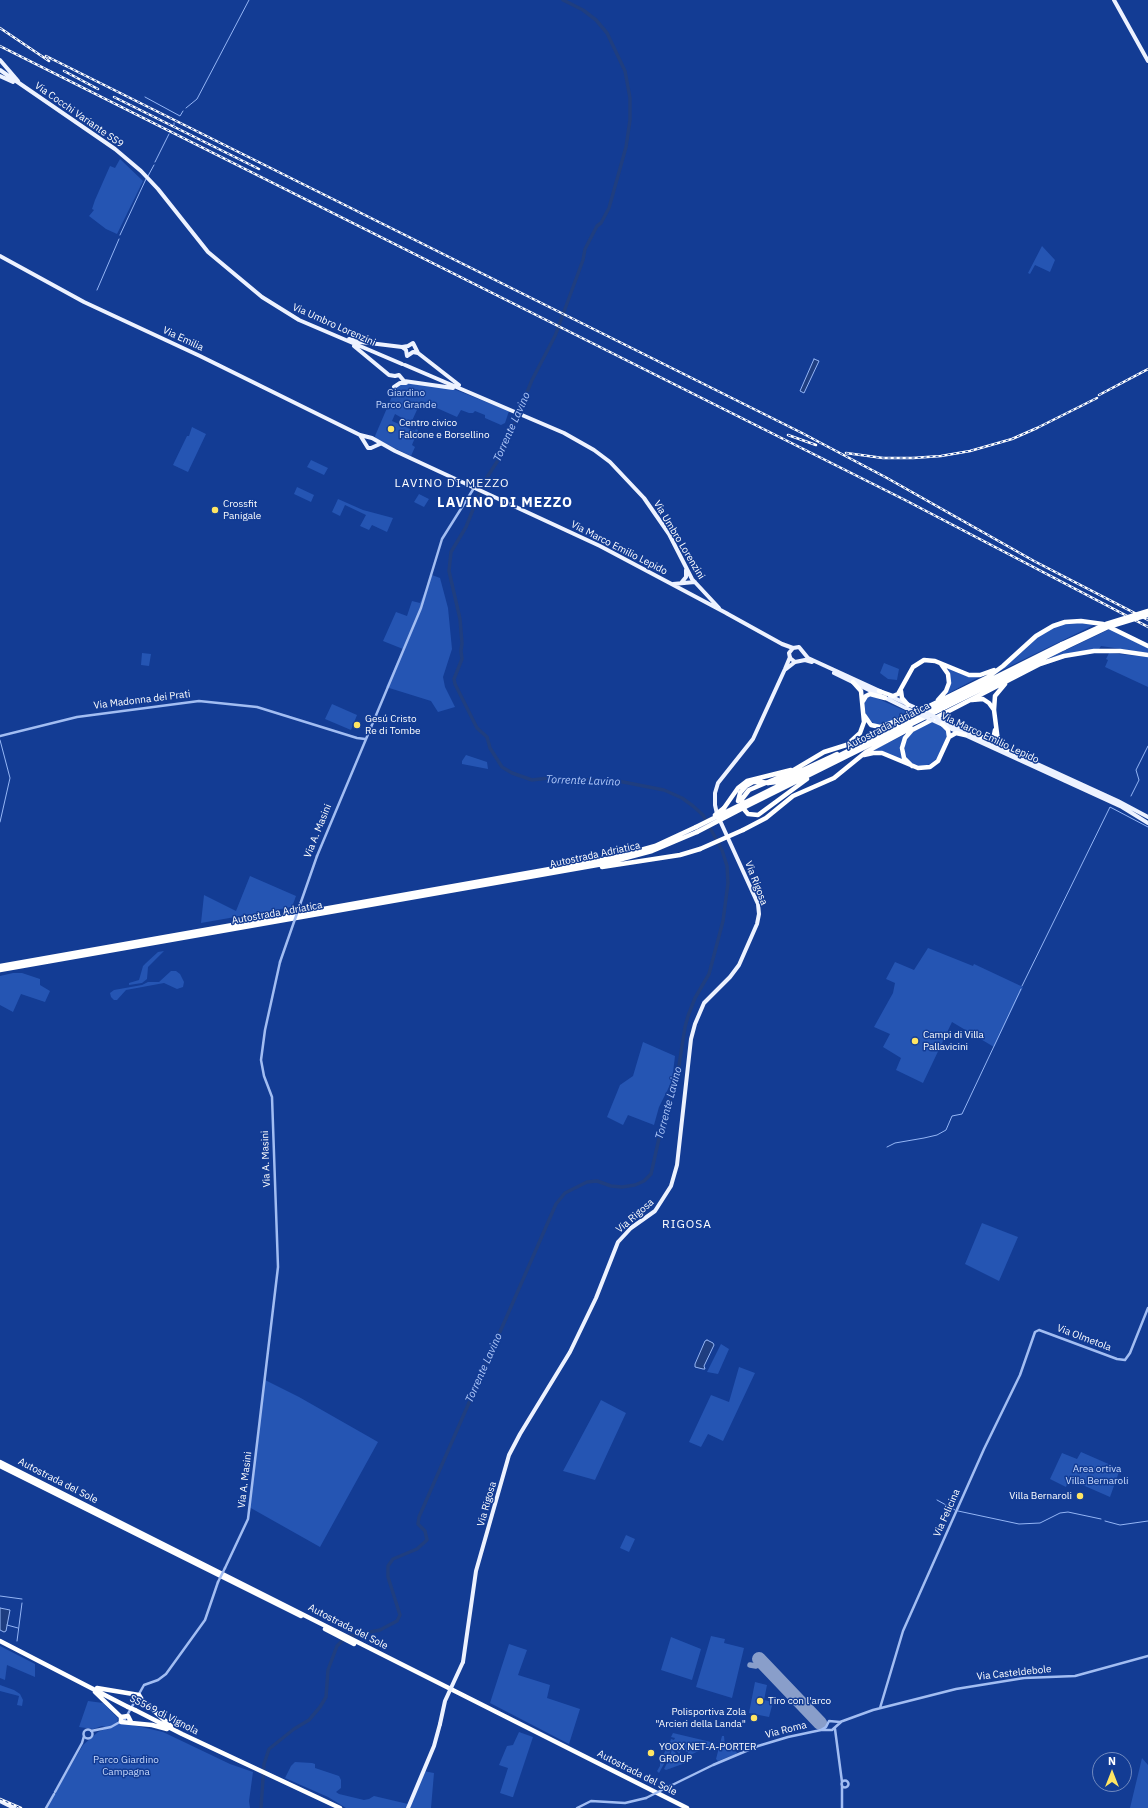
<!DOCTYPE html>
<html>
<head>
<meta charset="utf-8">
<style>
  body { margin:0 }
  #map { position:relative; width:1148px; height:1808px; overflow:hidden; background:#133c94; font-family:"IBM Plex Sans",sans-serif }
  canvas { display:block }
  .north { position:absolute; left:1092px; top:1752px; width:40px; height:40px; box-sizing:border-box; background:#133c94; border:1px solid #718abf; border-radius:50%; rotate:0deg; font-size:11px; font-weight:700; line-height:16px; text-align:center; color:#fff }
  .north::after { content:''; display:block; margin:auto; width:14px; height:18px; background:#ffe563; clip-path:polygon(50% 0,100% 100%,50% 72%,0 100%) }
</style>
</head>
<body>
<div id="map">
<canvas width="1148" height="1808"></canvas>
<div class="north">N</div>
</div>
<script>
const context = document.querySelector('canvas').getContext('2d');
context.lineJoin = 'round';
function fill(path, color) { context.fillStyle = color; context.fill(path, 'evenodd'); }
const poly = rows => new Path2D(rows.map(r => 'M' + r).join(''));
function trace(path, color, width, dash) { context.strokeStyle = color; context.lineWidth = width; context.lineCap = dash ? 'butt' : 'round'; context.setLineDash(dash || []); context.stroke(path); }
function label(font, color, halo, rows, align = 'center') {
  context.font = font + ' "IBM Plex Sans",sans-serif'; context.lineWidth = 3; context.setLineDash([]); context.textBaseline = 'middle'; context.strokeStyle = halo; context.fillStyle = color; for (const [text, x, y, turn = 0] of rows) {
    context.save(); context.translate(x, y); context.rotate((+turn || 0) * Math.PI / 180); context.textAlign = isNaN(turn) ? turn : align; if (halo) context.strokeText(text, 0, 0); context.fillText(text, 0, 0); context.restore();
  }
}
fill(poly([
  [120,159,143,181,117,234,106,229,89,216,94,210,92,209,95,200,110,166,115,168],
  [1042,246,1055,260,1050,272,1035,265,1030,274,1028,273],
  [404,383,451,388,509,411,505,423,501,425,485,418,485,415,475,411,473,413,469,413,461,410,457,417,421,401,411,423,395,414,392,421,415,431,416,429,418,430,412,445,415,447,411,456,376,439,375,436,396,387],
  [192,427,206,434,188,472,173,465,187,436,189,436],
  [311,460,328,468,324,475,307,467],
  [297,487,314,495,311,502,294,494],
  [419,494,429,499,424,507,414,502],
  [338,499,363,510,393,518,387,532,372,525,369,530,360,526,366,515,345,505,340,516,332,512],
  [432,575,440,578,448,608,452,649,443,677,445,687,455,707,438,712,431,701,386,687,403,649,383,641,396,612,407,616,412,601,420,603],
  [1073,622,1096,624,1000,671,1037,636,1053,627],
  [1110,629,1148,648,1148,653,1101,646,1099,649,1075,652,1049,658],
  [142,653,151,654,149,666,141,665],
  [1109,653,1148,657,1148,687,1105,667,1108,660,1106,659],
  [884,663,899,669,897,680,888,679,880,673],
  [946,666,961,673,983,675,945,695,950,673],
  [872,696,910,713,883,725,874,724,866,716,864,700,867,697],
  [332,704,357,715,351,730,325,719],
  [929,721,942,726,948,733,938,758,927,766,917,766,912,764,905,756,905,742,910,734],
  [904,735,900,748,905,761,882,751,873,750],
  [466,755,487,762,488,769,462,764,462,761],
  [250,876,296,896,292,907,201,923,204,895,236,911],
  [928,948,973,966,974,964,1023,987,994,1047,952,1022,923,1083,896,1070,901,1058,883,1047,890,1034,874,1027,893,993,895,983,886,979,895,962,914,970],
  [164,951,148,967,147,979,142,983,129,985,129,983,139,980,143,966,146,963,158,952],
  [171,971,176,971,180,974,184,982,183,987,177,989,164,983,126,990,117,1000,114,1000,111,997,110,993,114,990,142,985,148,982,159,982],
  [13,973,22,973,40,979,40,985,50,991,45,1002,21,994,13,1012,0,1005,0,976],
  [643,1042,675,1056,672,1081,659,1107,654,1125,628,1115,623,1125,607,1117,620,1085,633,1076],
  [982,1223,1018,1237,999,1281,965,1264],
  [721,1344,729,1349,718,1374,707,1372],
  [739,1367,755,1373,723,1441,708,1434,701,1447,689,1442,711,1395,729,1402],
  [265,1380,299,1397,378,1442,320,1547,249,1507],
  [601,1400,626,1413,595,1480,563,1471],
  [1081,1452,1120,1469,1110,1497,1069,1479,1066,1487,1050,1479,1062,1453,1077,1459],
  [626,1535,635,1539,629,1552,620,1548],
  [711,1636,725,1639,724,1643,744,1648,732,1698,696,1687],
  [671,1637,701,1649,692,1680,661,1670],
  [509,1644,527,1650,518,1675,550,1685,547,1698,580,1709,569,1744,490,1703],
  [0,1646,35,1664,35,1677,7,1665,5,1680,0,1678],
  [755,1682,767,1685,764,1700,773,1702,769,1717,749,1713],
  [0,1685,14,1690,20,1694,23,1700,22,1706,17,1705,19,1696,0,1691],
  [88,1701,103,1703,118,1718,117,1723,109,1727,120,1722,163,1732,230,1764,253,1772,249,1801,250,1808,46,1808,83,1745,98,1732,108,1728,102,1726,93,1729,79,1727],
  [519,1732,533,1737,513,1797,512,1797,500,1793,508,1768,499,1765,507,1746,513,1745],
  [673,1733,715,1743,715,1747,712,1745,690,1755,689,1759,684,1757,687,1756,688,1752,681,1750,679,1754,682,1755,680,1755,670,1742,671,1739,674,1740,675,1738,671,1737],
  [722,1736,724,1736,725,1747,737,1752,736,1754,718,1761,716,1759],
  [669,1744,671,1748,669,1755,659,1773,657,1771,660,1766,660,1761],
  [672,1749,679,1757,688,1762,666,1770,664,1769,670,1757],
  [1142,1758,1148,1765,1148,1808,1130,1808],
  [295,1762,312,1763,315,1764,315,1768,339,1776,341,1780,341,1788,336,1792,339,1794,364,1800,369,1799,374,1796,408,1804,423,1771,434,1773,431,1808,346,1808,328,1797,285,1778,291,1766]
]), '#2555b3');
const water = poly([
  [814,359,819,361,804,393,800,391,814,359],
  [707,1340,713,1343,714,1345,704,1366,705,1369,703,1369,695,1367,695,1364,705,1341,707,1340],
  [0,1608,10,1610,6,1631,4,1632,0,1630,0,1608]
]);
fill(water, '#1f3e80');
trace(water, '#94b5f5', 1);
trace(poly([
  [145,97,180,116,183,111],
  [186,108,197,99,249,0],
  [174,125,174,123],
  [155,162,169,134],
  [148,176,154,165],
  [120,235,146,179],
  [97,290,119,239],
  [1131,796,1139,780,1136,770,1148,746],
  [0,822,10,778,0,740],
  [1022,986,1110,807,1148,827],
  [887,1147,895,1143,924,1138,937,1135,946,1130,952,1116,962,1114,1021,989],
  [937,1500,955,1510],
  [958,1511,1019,1524,1040,1523,1060,1513,1068,1512,1101,1519],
  [1105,1521,1120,1525,1148,1521],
  [0,1596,22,1599],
  [7,1625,18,1628],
  [17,1641,22,1603]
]), '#94b5f5', 1);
trace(poly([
  [261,1808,264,1764,269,1749,294,1729,309,1720,320,1707,326,1697,328,1670,337,1646,346,1637,380,1630,397,1621,400,1615,388,1577,388,1566,393,1559,417,1549,427,1540,425,1531,418,1524,419,1517,556,1204,565,1193,587,1182,597,1181,611,1186,622,1187,635,1185,644,1181,651,1174,664,1116,676,1085,685,1027,688,1016,695,998,709,974,723,921,728,883,727,866,722,850,703,815,693,806,682,798,664,790,618,781,548,778,532,780,512,773,502,767,490,748,487,737,477,728,455,684,454,679,462,659,461,651,462,643,460,619,449,571,451,552,466,527,484,482,502,454,532,380,555,336,583,260,585,249,597,226,601,223,609,208,626,147,630,120,630,98,625,71,607,33,596,20,583,10,563,0]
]), '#1f3e80', 3.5);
trace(poly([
  [750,1665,756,1666,761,1661]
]), '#899eca', 5.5);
trace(poly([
  [759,1659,820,1723]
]), '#899eca', 14);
trace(poly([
  [0,736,77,717,199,701,257,707,357,738,365,739],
  [317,856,421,608,442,539,474,488],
  [225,1568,248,1519,278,1267,272,1097,264,1076,261,1060,265,1030,280,962],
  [880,1708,903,1631,984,1449,1020,1375,1035,1332,1039,1330,1117,1359,1125,1360,1130,1353,1148,1308],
  [835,1729,842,1782],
  '83.5 1734a4.5 4.5 0 1 1 9 0a4.5 4.5 0 1 1-9 0Z',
  [821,1730,826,1727,829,1721,840,1722,873,1710,956,1689,1024,1678,1075,1676,1148,1656],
  [91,1731,111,1727,125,1719,144,1685,158,1680,166,1674,205,1620,218,1582],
  '841.5 1784a3.5 3.5 0 1 1 7 0a3.5 3.5 0 1 1-7 0Z',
  [842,1785,842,1808],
  [664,1789,713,1765,758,1746,788,1737,821,1730,832,1730,841,1722],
  [55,1792,82,1743,84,1736],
  [46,1808,54,1794],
  [577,1808,591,1801,625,1803,646,1798]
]), '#a2bdf2', 2.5);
trace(poly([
  [1114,0,1148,61],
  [0,60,18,81],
  [0,70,115,149,141,171,158,189,208,252,262,297,299,320,402,364],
  [0,76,13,82],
  [0,256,84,302,200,356,360,435,372,438,395,451,600,546,728,614],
  [349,339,361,342,402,347,406,350,407,356,413,352,418,353,459,385],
  [354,346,389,375,395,376,399,375,404,381,453,388],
  [402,347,408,346,413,343,418,353],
  [405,365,564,433,594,450,610,462,644,498,669,534,692,579,719,608],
  [394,387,400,383,406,383],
  [360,435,368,448,371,448,380,444],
  [681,583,686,577,686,570],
  [673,584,695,582],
  [726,613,782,644,793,648],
  [795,662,790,658,789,653,793,648,799,647,808,658,882,692],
  [786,669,795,662,805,660,812,662],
  [834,673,912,711],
  [890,696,916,708],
  [937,718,1118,801,1148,817],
  [932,720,1122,807,1148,823],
  [463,1662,476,1571,509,1455,520,1434,570,1352,596,1298,618,1242,631,1228,655,1211,671,1186,677,1165,691,1039,695,1024,704,1003,730,977,739,965,757,924,759,914,758,904,717,814,715,805,715,793,718,783,753,739,785,669,790,657],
  [0,1801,14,1808],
  [408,1808,434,1746,440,1724]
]), '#edf2ff', 4);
trace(poly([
  [1005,684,995,696,994,710,998,741,1007,750],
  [879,691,893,696,898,694,913,667,924,660,935,661,969,675,980,675,994,670],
  [901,691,902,698,908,705],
  [938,700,946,691,949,683,948,674,941,664],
  [972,700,983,699,989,703,994,710],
  [863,701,866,696,870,694,885,698],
  [864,715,871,725,880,727,911,715,988,677,1003,666,1036,636,1053,626,1065,622,1081,621,1103,624,1148,646],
  [949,737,956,733,965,735],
  [980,737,991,738,994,735,995,730],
  [849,743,860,733,864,722,861,691,853,682],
  [864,755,873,753,882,753,918,768,930,767,938,761,949,737,948,730,942,724],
  [912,766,904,758,902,748,905,738,912,730,1040,664,1064,656,1094,651,1120,651,1148,655],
  [807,779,758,815,748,814,742,807,742,799,749,790,787,774,824,752,859,741,885,728],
  [768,783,777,782,837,754],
  [738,801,740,793,746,786,753,782,762,782],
  [744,803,1062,644],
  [745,807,1064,648],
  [724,808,738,788,747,781,791,770],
  [743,830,766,818,793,796,834,778,866,752,911,728],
  [602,867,680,855,700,849],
  [0,966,612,858,655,846,696,827],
  [0,970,603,864,652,851,697,832],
  [0,1462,687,1808],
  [0,1466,301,1616],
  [325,1629,354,1644],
  [0,1641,128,1707],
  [97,1688,139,1695,142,1700],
  [95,1692,121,1717,128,1716,131,1722],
  [133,1695,135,1702,142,1700,171,1726],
  [135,1710,182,1734,340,1808],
  [121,1717,121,1722,152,1725,167,1729]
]), '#fff', 4.5);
const rail = poly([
  [0,28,49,61],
  [0,46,905,500,1148,627],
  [46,56,802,433,887,478,1034,561,1148,620],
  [64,71,98,89],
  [114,97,259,169],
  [1099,395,1148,369],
  [788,435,816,445],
  [846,453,883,458,913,458,941,456,970,451,1012,439,1037,428,1097,398],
  [0,1799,21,1808]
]);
trace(rail, '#fff', 2.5);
trace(rail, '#133c94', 1, [3]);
trace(poly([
  [280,962,317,856],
  [218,1582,225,1568],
  [646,1798,664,1789]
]), '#a2bdf2', 2.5);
trace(poly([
  [916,708,937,718],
  [912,711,932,720],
  [440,1724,445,1701,463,1662]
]), '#edf2ff', 4);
trace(poly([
  [1062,644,1106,624,1148,611],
  [1064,648,1108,627,1148,615],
  [762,782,768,783],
  [715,815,724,808],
  [696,827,744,803],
  [697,832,745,807],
  [700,849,743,830],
  [128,1707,135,1710]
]), '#fff', 4.5);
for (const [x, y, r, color] of [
  [391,429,4,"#ffe563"],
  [215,510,4,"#ffe563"],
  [357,725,4,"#ffe563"],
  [915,1041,4,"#ffe563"],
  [1080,1496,4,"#ffe563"],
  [760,1701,4,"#ffe563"],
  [754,1718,4,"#ffe563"],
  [651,1753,4,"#ffe563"]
]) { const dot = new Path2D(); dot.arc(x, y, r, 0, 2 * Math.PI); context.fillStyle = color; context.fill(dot); trace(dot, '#133c94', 1.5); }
label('10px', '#fff', '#133c94', [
  ["Via Cocchi Variante SS9",79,115,35],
  ["Via Umbro Lorenzini",334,325,24],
  ["Via Emilia",183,339,25],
  ["Via Umbro Lorenzini",679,540,59],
  ["Via Marco Emilio Lepido",619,548,27],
  ["Via Madonna dei Prati",142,700,-7],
  ["Autostrada Adriatica",888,726,-27],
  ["Via Marco Emilio Lepido",990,738,25],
  ["Via A. Masini",318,831,-68],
  ["Autostrada Adriatica",595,855,-12],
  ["Via Rigosa",756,883,69],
  ["Autostrada Adriatica",277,913,-10],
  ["Via A. Masini",266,1159,-92],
  ["Via Rigosa",635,1216,-41],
  ["Via Olmetola",1084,1338,21],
  ["Via A. Masini",245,1480,-83],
  ["Autostrada del Sole",58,1481,27],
  ["Via Rigosa",487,1504,-74],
  ["Via Felicina",947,1513,-66],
  ["Autostrada del Sole",348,1627,27],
  ["Via Casteldebole",1014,1673,-6],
  ["SS569 di Vignola",164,1715,27],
  ["Via Roma",786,1730,-14],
  ["Autostrada del Sole",637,1773,27]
]);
label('10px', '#c9dafd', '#133c94', [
  ["Giardino",406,393],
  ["Parco Grande",406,405],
  ["Area ortiva",1097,1469],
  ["Villa Bernaroli",1097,1481],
  ["Parco Giardino",126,1760],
  ["Campagna",126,1772]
]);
label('10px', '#fff', '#133c94', [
  ["Centro civico",399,423],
  ["Falcone e Borsellino",399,435],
  ["Crossfit",223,504],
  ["Panigale",223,516],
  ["Gesú Cristo",365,719],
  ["Re di Tombe",365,731],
  ["Campi di Villa",923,1035],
  ["Pallavicini",923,1047],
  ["Villa Bernaroli",1072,1496,"right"],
  ["Tiro con l'arco",768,1701],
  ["Polisportiva Zola",746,1712,"right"],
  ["\"Arcieri della Landa\"",746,1724,"right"],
  ["YOOX NET-A-PORTER",659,1747],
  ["GROUP",659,1759]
], 'left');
label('italic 11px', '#aec7f9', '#133c94', [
  ["Torrente Lavino",512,427,-66],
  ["Torrente Lavino",583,781,2],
  ["Torrente Lavino",669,1103,-75],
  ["Torrente Lavino",484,1368,-66]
]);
context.letterSpacing = '1px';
label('12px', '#fff', '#133c94', [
  ["LAVINO DI MEZZO",452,484],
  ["RIGOSA",687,1225]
]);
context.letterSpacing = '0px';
context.letterSpacing = '1px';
label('bold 14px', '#fff', '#133c94', [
  ["LAVINO DI MEZZO",505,503]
]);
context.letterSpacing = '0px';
</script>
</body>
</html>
